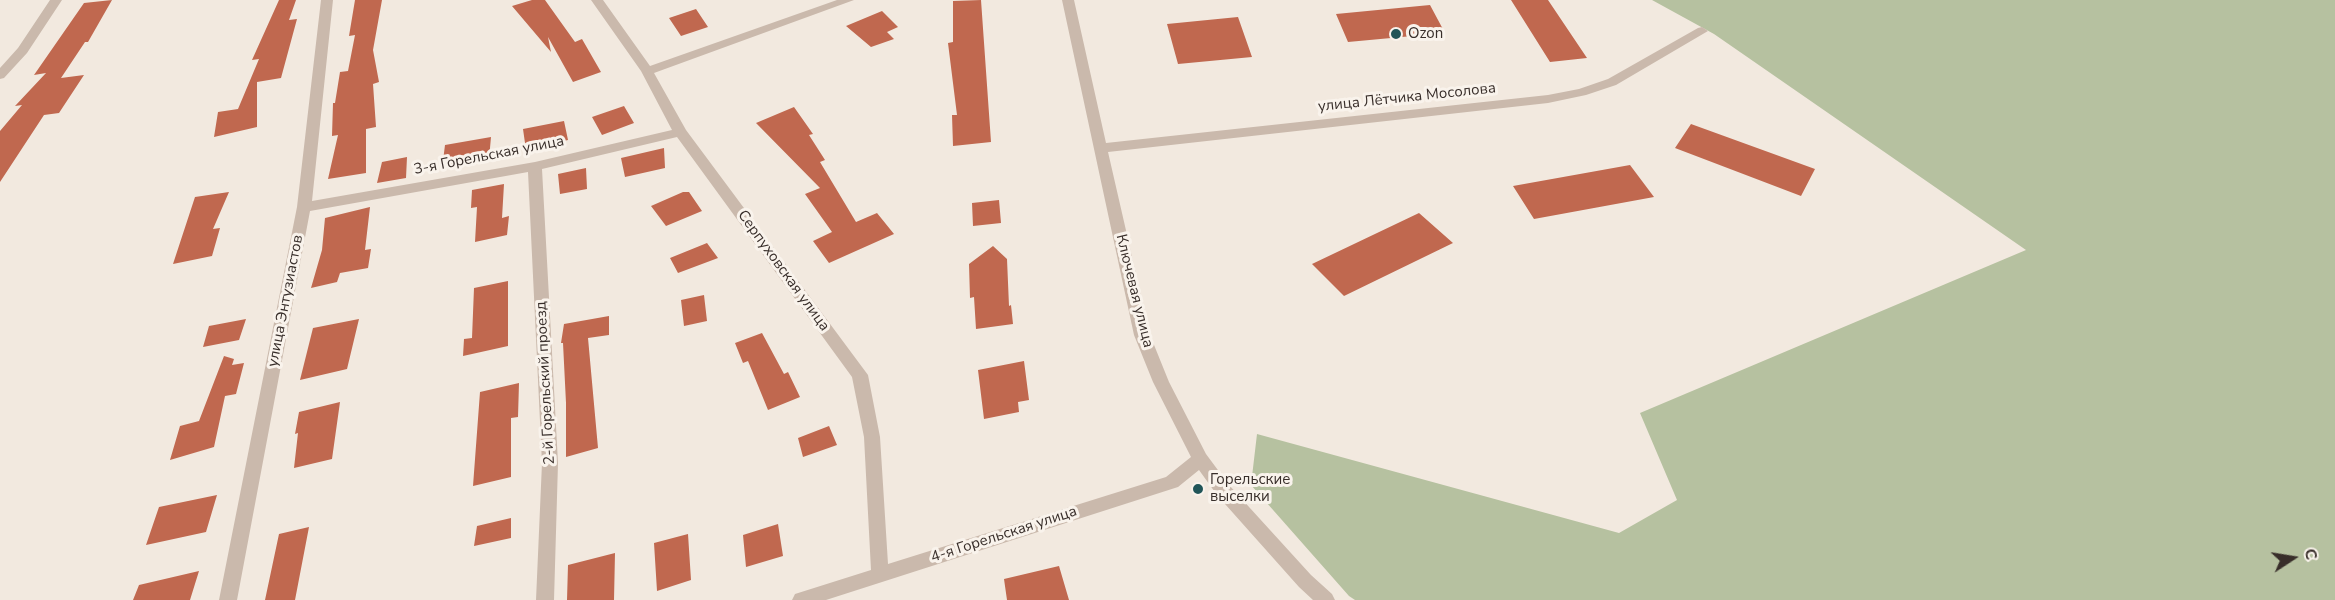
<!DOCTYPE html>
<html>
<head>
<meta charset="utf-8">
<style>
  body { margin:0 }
  #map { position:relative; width:2335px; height:600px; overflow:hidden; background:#f2e9df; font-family:"Nunito Sans",sans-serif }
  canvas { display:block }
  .north { position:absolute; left:2263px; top:528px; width:60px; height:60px; -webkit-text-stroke:4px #f9f3ec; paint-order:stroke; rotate:78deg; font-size:16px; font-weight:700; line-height:24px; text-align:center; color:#382e2a }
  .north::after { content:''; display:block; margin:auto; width:21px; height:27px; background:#382e2a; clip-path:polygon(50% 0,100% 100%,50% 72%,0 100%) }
</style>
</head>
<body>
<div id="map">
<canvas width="2335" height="600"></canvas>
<div class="north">С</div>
</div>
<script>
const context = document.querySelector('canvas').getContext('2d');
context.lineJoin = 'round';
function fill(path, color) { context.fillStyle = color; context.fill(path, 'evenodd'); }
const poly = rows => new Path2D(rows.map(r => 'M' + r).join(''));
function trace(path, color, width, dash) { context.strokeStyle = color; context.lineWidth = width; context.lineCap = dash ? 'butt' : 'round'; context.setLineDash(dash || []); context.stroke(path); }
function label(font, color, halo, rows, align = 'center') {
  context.font = font + ' "Nunito Sans",sans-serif'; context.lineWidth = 6; context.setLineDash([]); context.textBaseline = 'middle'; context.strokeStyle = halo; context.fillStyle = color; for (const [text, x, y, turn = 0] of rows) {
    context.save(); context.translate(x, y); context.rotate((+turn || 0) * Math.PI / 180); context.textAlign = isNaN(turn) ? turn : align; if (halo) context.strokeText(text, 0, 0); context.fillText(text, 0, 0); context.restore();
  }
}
fill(poly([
  [1652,0,2335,0,2335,600,1355,600,1349,596,1251,485,1257,434,1619,533,1677,500,1640,413,2026,250,1714,34]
]), '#b6c1a0');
fill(poly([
  [112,0,88,42,85,42,61,78,84,75,59,113,44,115,0,182,0,131,22,105,15,106,46,73,34,75,84,3],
  [279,0,296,0,289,20,297,19,281,78,257,82,257,127,214,137,218,112,238,109,259,59,252,60],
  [355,0,382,0,373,50,379,82,373,84,376,127,366,129,366,173,328,179,338,135,332,136,333,103,335,103,340,72,348,71,355,35,349,36],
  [532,0,545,0,575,42,582,39,601,72,573,82,548,37,551,52,512,6],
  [981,0,991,142,953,146,952,115,957,115,948,43,953,42,953,1],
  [1511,0,1548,0,1587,58,1550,62],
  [1430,5,1445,33,1348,42,1336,14],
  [696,9,708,27,681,36,669,18],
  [882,11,898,27,887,32,894,39,871,47,846,26],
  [1238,17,1252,57,1178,64,1167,24],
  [624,106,634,123,602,135,592,117],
  [794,107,813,134,809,135,825,160,820,162,856,222,877,213,894,234,829,263,813,241,832,232,805,194,820,188,756,123],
  [564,121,568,140,526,150,523,129],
  [1691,124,1815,169,1801,196,1675,148],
  [491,137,489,159,442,169,445,145],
  [664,148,665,168,625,177,621,158],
  [407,157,406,178,377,183,382,162],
  [1630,165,1654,197,1534,219,1513,186],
  [586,168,587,189,560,194,558,174],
  [504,184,502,218,509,216,507,235,475,242,477,207,471,208,472,190],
  [229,192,213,229,220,228,212,256,173,264,195,197],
  [683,192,689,192,702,211,666,226,651,206],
  [999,200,1001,223,973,226,972,203],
  [370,207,365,250,371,249,368,268,340,273,337,282,311,288,322,250,325,218],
  [1419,213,1453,243,1344,296,1312,264],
  [707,243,718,258,678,273,670,258],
  [993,246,1007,259,1009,306,1011,305,1013,324,976,329,974,297,970,298,969,264],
  [508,281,508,346,463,356,464,339,472,338,474,288],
  [704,295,707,321,684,326,681,300],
  [609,316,609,335,588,338,598,448,566,457,566,403,563,343,561,343,564,324],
  [246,319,239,340,203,347,209,326],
  [359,319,347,369,300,380,313,328],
  [762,333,784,374,788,372,800,397,768,410,748,361,743,363,735,343],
  [224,356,234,359,232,365,244,363,236,394,225,396,214,447,170,460,180,426,199,421],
  [1024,361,1029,400,1018,402,1019,412,984,419,978,370],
  [519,383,518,417,511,418,511,477,473,486,480,392],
  [340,402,332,459,294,468,298,433,295,434,299,412],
  [829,426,837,445,803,457,798,438],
  [217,495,206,532,146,545,159,507],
  [511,518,511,538,474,546,477,526],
  [778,524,783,556,746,567,743,535],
  [309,527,295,600,265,600,279,534],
  [688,534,691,580,657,591,654,543],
  [615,553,614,600,567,600,568,565],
  [1059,566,1069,600,1007,600,1004,579],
  [199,571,190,600,133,600,139,585]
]), '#c0684f');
fill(poly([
  [50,0,62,0,27,53,4,78,0,79,0,68,18,48,50,0],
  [321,0,333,0,312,201,535,162,672,130,641,71,591,0,603,0,650,66,837,0,854,0,654,73,686,130,868,375,880,437,888,564,1166,477,1191,457,1153,382,1134,335,1062,0,1074,0,1106,143,1548,95,1579,89,1608,79,1698,28,1702,27,1708,31,1616,85,1586,95,1548,103,1108,152,1150,335,1169,382,1206,454,1229,485,1311,575,1332,594,1335,600,1313,600,1299,587,1217,495,1199,470,1178,487,826,600,792,600,795,594,871,570,864,437,852,377,677,137,542,169,558,463,554,600,536,600,542,463,528,172,310,211,237,600,219,600,297,207,321,0]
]), '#cab9ac');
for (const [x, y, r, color] of [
  [1396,34,6,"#215558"],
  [1198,489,6,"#215558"]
]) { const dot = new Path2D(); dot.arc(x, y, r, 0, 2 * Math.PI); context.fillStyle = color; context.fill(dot); trace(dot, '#f9f3ec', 2); }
label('15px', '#382e2a', '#f9f3ec', [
  ["Ozon",1408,34],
  ["Горельские",1210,480],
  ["выселки",1210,497]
], 'left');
label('15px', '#382e2a', '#f9f3ec', [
  ["улица Лётчика Мосолова",1407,98,-6],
  ["3-я Горельская улица",489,156,-11],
  ["Серпуховская улица",783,271,54],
  ["Ключевая улица",1134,291,76],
  ["улица Энтузиастов",286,301,-79],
  ["2-й Горельский проезд",546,383,-93],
  ["4-я Горельская улица",1004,535,-18]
]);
</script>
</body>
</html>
